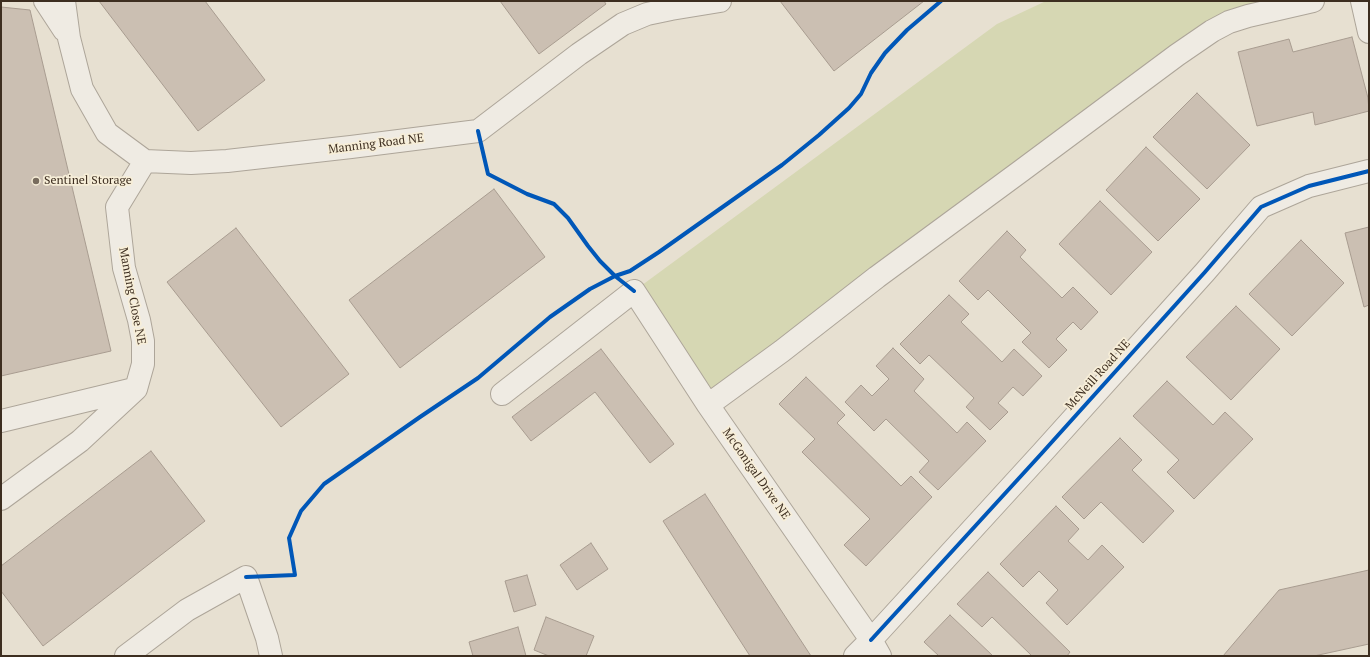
<!DOCTYPE html>
<html>
<head>
<meta charset="utf-8">
<style>
  body { margin:0 }
  #map { position:relative; width:1370px; height:657px; overflow:hidden; background:#e7e0d1; font-family:"PT Serif",serif }
  canvas { display:block }
  .frame { position:absolute; inset:0; border:2px solid #3d2e20; pointer-events:none }
</style>
</head>
<body>
<div id="map">
<canvas width="1370" height="657"></canvas>
<div class="frame"></div>
</div>
<script>
const context = document.querySelector('canvas').getContext('2d');
context.lineJoin = 'round';
function fill(path, color) { context.fillStyle = color; context.fill(path, 'evenodd'); }
const poly = rows => new Path2D(rows.map(r => 'M' + r).join(''));
function trace(path, color, width, dash) { context.strokeStyle = color; context.lineWidth = width; context.lineCap = dash ? 'butt' : 'round'; context.setLineDash(dash || []); context.stroke(path); }
function label(font, color, halo, rows, align = 'center') {
  context.font = font + ' "PT Serif",serif'; context.lineWidth = 3.5; context.setLineDash([]); context.textBaseline = 'middle'; context.strokeStyle = halo; context.fillStyle = color; for (const [text, x, y, turn = 0] of rows) {
    context.save(); context.translate(x, y); context.rotate((+turn || 0) * Math.PI / 180); context.textAlign = isNaN(turn) ? turn : align; if (halo) context.strokeText(text, 0, 0); context.fillText(text, 0, 0); context.restore();
  }
}
fill(poly([
  [1046,1,1313,1,1248,16,708,405,634,291,997,24]
]), '#d6d7b3');
const building = poly([
  [99,1,205,1,265,80,198,131,99,1],
  [500,1,604,1,606,4,539,54,500,1],
  [780,1,924,1,834,71,780,1],
  [1,7,30,10,111,351,1,376,1,7],
  [1352,37,1368,98,1369,111,1315,125,1313,112,1257,126,1238,52,1289,39,1293,52,1352,37],
  [1197,93,1250,145,1207,189,1153,137,1197,93],
  [1146,147,1200,199,1158,241,1106,190,1146,147],
  [494,189,545,257,400,368,349,300,494,189],
  [1100,201,1152,252,1111,295,1059,244,1100,201],
  [1369,227,1369,305,1364,307,1345,233,1369,227],
  [236,228,349,374,281,427,167,282,236,228],
  [1007,231,1026,250,1020,257,1062,298,1073,287,1098,312,1081,330,1073,322,1056,339,1067,350,1049,368,1022,342,1031,333,988,290,978,300,959,281,1007,231],
  [1301,240,1344,283,1292,336,1249,294,1301,240],
  [949,295,969,314,961,322,1002,362,1014,349,1042,376,1023,396,1013,387,998,403,1008,412,990,430,966,407,974,398,929,355,920,364,900,344,949,295],
  [1236,306,1280,349,1231,400,1186,357,1236,306],
  [893,348,924,379,914,391,957,433,967,422,986,441,938,490,919,472,929,461,886,419,874,431,845,402,861,385,872,396,889,379,876,366,893,348],
  [601,349,674,444,650,463,595,392,531,441,512,417,601,349],
  [806,377,845,415,837,423,901,486,911,476,932,497,866,566,844,545,870,519,802,452,815,439,779,404,806,377],
  [1167,381,1213,425,1225,412,1253,439,1194,499,1167,472,1179,460,1133,416,1167,381],
  [1120,438,1142,460,1132,470,1174,511,1143,543,1101,502,1084,519,1062,497,1120,438],
  [151,451,205,521,43,646,1,591,1,566,151,451],
  [705,494,811,656,750,656,663,521,705,494],
  [1056,506,1079,529,1068,541,1088,560,1102,545,1124,567,1067,625,1046,603,1058,590,1039,571,1023,587,1000,564,1056,506],
  [591,543,608,569,577,590,560,565,591,543],
  [1369,570,1369,644,1314,656,1223,656,1279,590,1369,570],
  [988,572,1070,652,1067,656,1032,656,992,617,982,627,957,604,988,572],
  [527,575,536,605,514,612,505,581,527,575],
  [950,615,993,656,939,656,924,642,950,615],
  [546,617,594,636,586,656,549,656,534,650,546,617],
  [518,627,526,656,473,656,469,642,518,627]
]);
fill(building, '#cbbfb2');
trace(building, '#a89c90', 1);
const minor = poly([
  [45,1,64,30],
  [64,1,69,38,82,89,107,133,145,161,191,163,227,161,351,147,478,131,579,54,623,24,647,14,671,9,720,1],
  [1362,1,1369,32],
  [502,394,634,291,708,405,871,640,880,656],
  [708,405,782,351,877,277,1021,171,1177,55,1212,31,1229,22,1248,16,1313,1],
  [1,421,134,389],
  [1,499,80,441,136,389,143,364,143,341,139,320,124,268,117,207,145,161],
  [126,656,187,610,246,577,267,638,271,656],
  [855,656,871,640,1042,453,1205,272,1261,207,1309,186,1369,171]
]);
trace(minor, '#ada599', 24);
trace(minor, '#efebe3', 22);
trace(poly([
  [478,131,488,174,527,194,554,204,568,218,588,246,600,261,615,276,630,271,659,252,782,165,819,135,849,108,861,94,871,73,885,53,907,30,941,1],
  [246,577,295,575,289,538,301,511,324,484,420,417,478,378,550,317,590,289,615,276,634,291],
  [871,640,1042,453,1205,272,1261,207,1309,186,1369,171]
]), '#0057b8', 4);
for (const [x, y, r, color] of [
  [36,181,4,"#786c5e"]
]) { const dot = new Path2D(); dot.arc(x, y, r, 0, 2 * Math.PI); context.fillStyle = color; context.fill(dot); trace(dot, '#f7eed8', 1.5); }
label('12px', '#3d2e20', '#f7eed8', [
  ["Manning Road NE",376,144,-7],
  ["Manning Close NE",132,296,79],
  ["McNeill Road NE",1098,375,-48],
  ["McGonigal Drive NE",756,474,55]
]);
label('12px', '#3d2e20', '#f7eed8', [
  ["Sentinel Storage",44,181]
], 'left');
</script>
</body>
</html>
